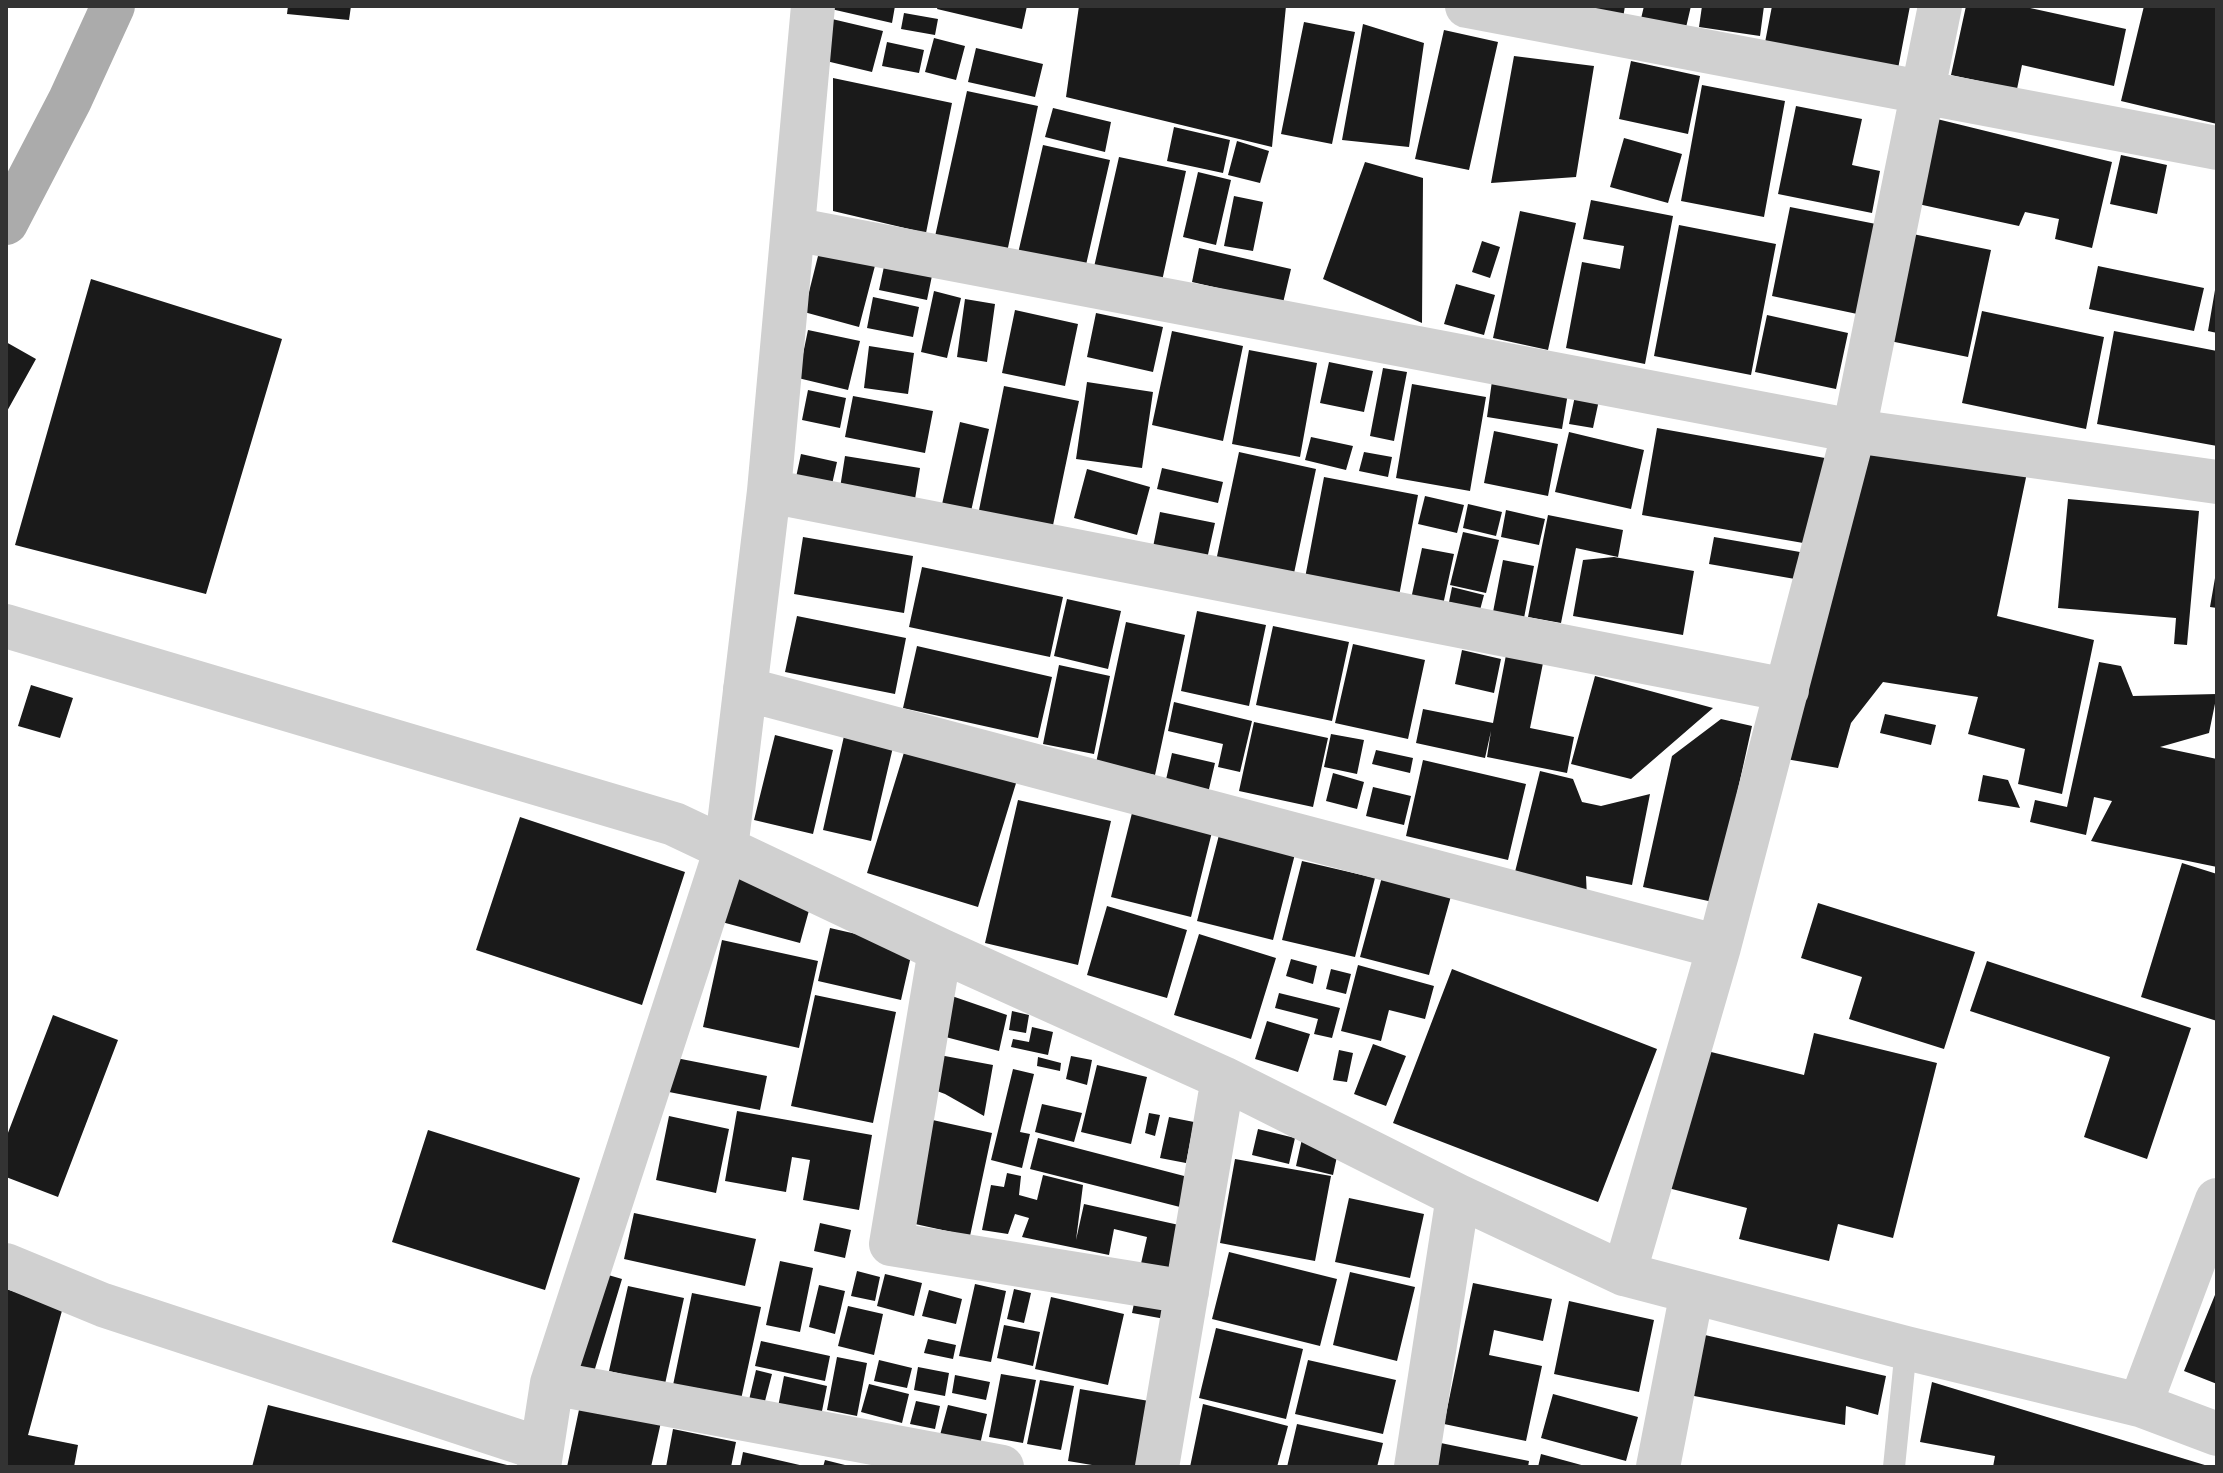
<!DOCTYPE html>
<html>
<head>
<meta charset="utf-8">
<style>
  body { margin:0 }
  #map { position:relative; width:2223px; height:1473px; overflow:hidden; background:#fff; font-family:Rubik,sans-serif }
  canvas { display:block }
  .frame { position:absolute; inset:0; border:8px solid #333; pointer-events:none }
</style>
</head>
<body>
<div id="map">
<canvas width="2223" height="1473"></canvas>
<div class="frame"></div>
</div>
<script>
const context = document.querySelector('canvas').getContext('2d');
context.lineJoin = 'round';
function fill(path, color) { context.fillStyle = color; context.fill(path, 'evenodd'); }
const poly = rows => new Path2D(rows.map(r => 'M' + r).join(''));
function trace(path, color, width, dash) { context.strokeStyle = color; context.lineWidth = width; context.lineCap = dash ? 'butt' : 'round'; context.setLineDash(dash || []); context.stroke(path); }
fill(poly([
  [288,6,351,6,349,20,287,14],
  [818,6,895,6,892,23],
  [938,6,1027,6,1022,29,937,9],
  [1079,6,1286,6,1272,147,1066,97],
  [1580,6,1625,6,1623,18],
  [1644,6,1691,6,1684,36,1640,23],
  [1702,6,1764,6,1760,36,1699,27],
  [1772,6,1910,6,1896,79,1763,53],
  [1966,6,2021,6,2126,29,2114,86,2022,65,2017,89,1951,75],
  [2144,6,2217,6,2217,124,2121,101],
  [904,13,938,19,935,35,901,29],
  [832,19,883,31,872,72,822,60],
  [1304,22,1355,32,1332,144,1281,134],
  [1363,24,1424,43,1409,147,1342,140],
  [1444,30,1498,42,1469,170,1415,159],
  [934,38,965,46,956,80,925,72],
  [887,42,924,50,919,73,882,66],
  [976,48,1043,64,1035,97,968,82],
  [1514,56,1594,66,1576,177,1491,183],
  [1631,61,1700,76,1688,134,1619,119],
  [833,78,952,103,926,233,833,211],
  [1702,85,1785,101,1764,217,1681,201],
  [967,91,1038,106,1006,257,934,241],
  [1796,106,1862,119,1852,165,1880,171,1872,213,1778,194],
  [1053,108,1111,122,1105,152,1045,137],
  [1937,119,2112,162,2092,248,2055,239,2059,219,2025,212,2019,226,1918,204],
  [1174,127,1230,140,1223,173,1167,161],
  [1624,138,1682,154,1668,203,1610,187],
  [1237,141,1269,151,1260,183,1228,175],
  [1043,145,1110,160,1083,278,1016,262],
  [2121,155,2167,165,2157,214,2110,204],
  [1119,157,1186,171,1162,281,1094,267],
  [1365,162,1423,178,1422,323,1323,279],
  [1198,172,1231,180,1216,245,1183,237],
  [1234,196,1263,202,1253,251,1224,246],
  [1591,200,1673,216,1645,364,1566,348,1582,262,1620,269,1624,246,1583,239],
  [1790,207,1881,225,1862,315,1772,296],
  [1520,211,1576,223,1548,350,1493,338],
  [1679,225,1776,244,1751,375,1654,356],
  [1908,233,1991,250,1968,357,1885,340],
  [1482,241,1500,247,1490,278,1472,272],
  [821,244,877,258,859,327,804,312],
  [1199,248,1291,269,1283,303,1192,282],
  [886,257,934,266,927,300,879,290],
  [2098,266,2204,288,2194,331,2089,309],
  [91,279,282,339,206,594,15,545],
  [1456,284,1495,295,1484,335,1444,324],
  [2215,290,2217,290,2217,333,2208,331],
  [934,291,961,298,947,358,921,352],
  [873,297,919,307,913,337,867,328],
  [965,299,995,304,987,362,957,357],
  [1015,310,1078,324,1065,386,1002,373],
  [1982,311,2104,337,2086,429,1962,403],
  [1096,313,1163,327,1153,372,1087,357],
  [1767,315,1848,333,1836,389,1755,372],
  [808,330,860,341,848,390,798,378],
  [1172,331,1243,346,1223,441,1152,425],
  [2114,331,2217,351,2217,446,2097,424],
  [6,342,36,359,6,413],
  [869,346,914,353,908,394,864,388],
  [1249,350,1317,363,1300,457,1232,444],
  [1329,362,1373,371,1364,412,1320,403],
  [1383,368,1407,372,1394,441,1370,436],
  [1492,381,1568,393,1562,429,1487,417],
  [1087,382,1153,392,1142,468,1076,459],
  [1412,384,1486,397,1470,491,1396,478],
  [1004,386,1079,401,1052,530,978,515],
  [808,390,846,398,840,428,802,420],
  [853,396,933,411,925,453,845,437],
  [1575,396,1599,400,1593,428,1569,424],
  [960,422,989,429,970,516,941,509],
  [1657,428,1825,458,1809,544,1642,515],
  [1494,431,1558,444,1548,496,1484,483],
  [1569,432,1644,450,1631,509,1555,492],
  [1311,437,1353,446,1346,470,1305,460],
  [1865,446,2028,468,1997,616,2094,640,2062,794,2018,784,2025,749,1968,734,1978,697,1883,682,1851,723,1838,768,1780,758],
  [1239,452,1316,469,1293,578,1216,561],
  [1364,452,1392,457,1388,477,1359,471],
  [801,454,837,462,831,489,795,482],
  [845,456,920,468,915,499,840,488],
  [1162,468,1223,482,1218,503,1157,489],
  [1087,469,1150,487,1137,535,1074,518],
  [1324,477,1418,495,1399,596,1305,578],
  [1425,496,1464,505,1457,533,1418,524],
  [2068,499,2199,511,2187,645,2174,644,2176,618,2058,608],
  [1468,504,1502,512,1496,536,1463,528],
  [1506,510,1545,519,1539,545,1501,537],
  [1160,512,1215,523,1207,559,1153,547],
  [1548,515,1623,530,1618,557,1576,548,1561,623,1528,617],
  [1463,532,1499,540,1486,593,1450,585],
  [803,537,913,556,904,613,794,594],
  [1714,537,1800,552,1795,579,1709,564],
  [1422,548,1454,554,1443,605,1411,599],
  [1614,557,1694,571,1683,635,1573,616,1583,560],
  [1503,560,1534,566,1524,618,1493,612],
  [922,567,1063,597,1050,657,909,627],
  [2215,578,2217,578,2217,608,2210,607],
  [1452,587,1484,595,1480,610,1449,602],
  [1067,599,1121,611,1108,669,1054,656],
  [1197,611,1266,625,1249,706,1181,691],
  [797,616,906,638,895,694,785,672],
  [1126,622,1185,635,1155,775,1096,763],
  [1273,626,1349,642,1332,721,1256,705],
  [1353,644,1425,660,1408,739,1335,723],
  [917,646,1052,677,1038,738,903,708],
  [1462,650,1501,659,1494,693,1455,684],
  [1506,655,1543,663,1530,728,1574,737,1567,773,1487,757,1491,731,1485,758,1416,743,1423,709,1493,723],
  [2099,662,2121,666,2133,696,2217,694,2209,733,2160,747,2217,759,2217,867,2091,841,2112,801,2094,797,2086,835,2030,822,2035,800,2067,807],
  [1059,665,1110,676,1094,754,1043,744],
  [1595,676,1713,708,1631,779,1571,764],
  [31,685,73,698,60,738,18,726],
  [1174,702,1252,721,1240,772,1218,767,1223,744,1168,731],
  [1885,714,1936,725,1931,745,1880,733],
  [1721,719,1752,726,1713,902,1643,887,1672,756],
  [1254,722,1328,738,1313,807,1239,791],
  [1331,734,1364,740,1357,774,1324,767],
  [775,735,833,750,813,834,754,820],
  [844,736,893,747,871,841,823,830],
  [906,746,1017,780,978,907,867,873],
  [1376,750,1413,758,1410,773,1372,764],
  [1172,753,1215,763,1206,802,1163,793],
  [1423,760,1526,784,1508,860,1406,836],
  [1540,771,1573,779,1582,802,1601,806,1650,794,1632,885,1586,876,1587,898,1513,880],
  [1333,773,1364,782,1357,809,1326,801],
  [1983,775,2008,780,2020,808,1978,801],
  [1373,787,1411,796,1404,825,1366,816],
  [1018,800,1111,821,1078,965,985,943],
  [1133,809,1213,828,1191,917,1111,897],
  [520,817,685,872,642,1005,476,950],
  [1219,835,1295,854,1273,940,1197,921],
  [1302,861,1375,878,1355,957,1282,940],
  [2182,863,2217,874,2217,1021,2141,997],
  [731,874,813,896,800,943,718,921],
  [1382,877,1451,896,1429,975,1360,957],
  [1818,903,1975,952,1944,1049,1849,1019,1862,977,1801,958],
  [1107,906,1187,930,1167,998,1087,975],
  [830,928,913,947,901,1000,818,981],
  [1199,934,1276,958,1251,1039,1174,1015],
  [722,940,818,961,799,1048,703,1027],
  [1291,959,1317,966,1313,984,1286,976],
  [1987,961,2191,1028,2147,1159,2084,1137,2110,1057,1970,1011],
  [1358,965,1434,986,1425,1019,1389,1010,1381,1041,1341,1031],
  [1331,969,1351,974,1346,994,1326,989],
  [1452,969,1657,1049,1598,1202,1393,1123],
  [1279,993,1340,1008,1332,1038,1314,1034,1318,1019,1275,1008],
  [946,994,1007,1015,999,1051,938,1035],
  [815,995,896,1012,873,1123,791,1106],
  [1012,1011,1029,1015,1026,1033,1009,1030],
  [53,1015,118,1040,58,1197,6,1177,6,1138],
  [1267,1021,1310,1034,1298,1072,1255,1059],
  [1032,1027,1053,1032,1048,1055,1011,1047,1013,1039,1029,1042],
  [1814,1033,1937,1063,1893,1238,1838,1224,1829,1261,1739,1239,1747,1208,1664,1187,1699,1049,1804,1075],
  [1373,1044,1406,1056,1386,1106,1354,1094],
  [1339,1050,1353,1053,1347,1082,1333,1080],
  [934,1054,993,1065,984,1116,945,1094,929,1088],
  [1071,1056,1092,1060,1087,1085,1066,1079],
  [671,1057,767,1076,760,1110,664,1091],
  [1038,1057,1061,1063,1060,1071,1037,1066],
  [1097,1065,1147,1077,1131,1144,1081,1132],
  [1013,1069,1034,1074,1020,1132,1030,1134,1022,1168,991,1160],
  [1042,1104,1082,1113,1074,1142,1035,1132],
  [737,1111,872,1135,859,1210,803,1200,810,1160,792,1157,786,1192,725,1181],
  [1149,1113,1160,1115,1155,1136,1145,1133],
  [669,1116,729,1129,716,1193,656,1180],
  [1169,1117,1194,1122,1186,1163,1160,1158],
  [928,1119,992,1133,970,1236,906,1222],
  [1258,1129,1295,1138,1289,1164,1252,1155],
  [428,1130,580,1178,545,1290,392,1242],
  [1038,1138,1188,1177,1180,1207,1030,1169],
  [1302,1139,1339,1147,1333,1175,1296,1166],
  [1235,1159,1331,1176,1315,1261,1220,1243],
  [1007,1173,1021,1176,1019,1195,1037,1200,1043,1175,1083,1185,1076,1240,1084,1204,1179,1225,1168,1274,1140,1268,1147,1237,1114,1229,1109,1255,1022,1237,1029,1218,1015,1214,1008,1234,982,1230,991,1185,1004,1187],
  [1349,1198,1424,1214,1410,1278,1335,1262],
  [634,1213,756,1239,745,1286,624,1259],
  [820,1223,851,1230,845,1258,814,1251],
  [1229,1252,1337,1279,1320,1346,1212,1319],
  [780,1261,813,1268,800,1332,766,1325],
  [857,1271,880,1277,875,1301,851,1296],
  [598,1272,622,1279,594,1372,569,1365],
  [1350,1272,1415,1287,1397,1361,1333,1345],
  [885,1274,922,1283,914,1316,877,1306],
  [1473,1283,1552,1299,1543,1341,1494,1330,1489,1355,1542,1366,1526,1441,1444,1424],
  [975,1284,1006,1291,991,1362,959,1356],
  [819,1285,845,1291,835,1334,809,1327],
  [628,1286,684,1298,665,1384,609,1371],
  [6,1289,63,1307,28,1435,78,1445,74,1467,6,1467],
  [1014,1289,1031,1293,1024,1323,1007,1319],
  [929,1290,962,1299,956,1324,922,1316],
  [2217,1290,2217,1384,2184,1371],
  [692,1293,761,1307,740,1404,672,1390],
  [1136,1294,1167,1300,1165,1319,1132,1313],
  [1051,1297,1124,1314,1108,1385,1035,1369],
  [1569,1301,1654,1320,1639,1392,1554,1374],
  [848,1306,883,1314,874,1355,838,1346],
  [1004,1325,1040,1332,1033,1366,997,1358],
  [1216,1328,1303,1349,1286,1419,1199,1398],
  [1696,1333,1886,1376,1878,1415,1846,1406,1845,1425,1689,1395],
  [928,1339,956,1345,953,1359,924,1353],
  [761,1341,830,1356,825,1381,755,1366],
  [837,1357,867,1363,857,1416,827,1410],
  [879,1360,912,1368,907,1388,874,1381],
  [1308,1360,1396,1380,1383,1434,1295,1414],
  [918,1367,949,1373,945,1396,914,1390],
  [756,1370,772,1374,764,1405,749,1400],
  [1001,1374,1036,1380,1023,1443,989,1437],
  [955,1375,990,1382,986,1400,952,1393],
  [784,1376,827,1386,821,1416,778,1407],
  [1040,1380,1074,1386,1061,1450,1027,1444],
  [1932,1382,2208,1466,2208,1467,1993,1467,1995,1456,1920,1442],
  [869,1384,909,1394,902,1423,861,1412],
  [1080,1389,1149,1401,1137,1467,1104,1467,1068,1461],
  [1553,1394,1638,1417,1626,1461,1541,1438],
  [916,1401,940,1406,935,1429,910,1424],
  [1203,1404,1288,1426,1277,1467,1190,1467],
  [268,1405,511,1466,511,1467,252,1467],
  [580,1405,661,1422,651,1467,567,1467],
  [948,1405,987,1414,979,1449,939,1439],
  [1297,1424,1383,1443,1377,1467,1287,1467],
  [673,1429,736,1442,731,1467,666,1467],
  [1421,1439,1529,1461,1528,1467,1419,1467],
  [743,1452,804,1466,804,1467,740,1467],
  [1541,1454,1585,1466,1585,1467,1538,1467],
  [825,1460,849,1466,849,1467,823,1467]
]), '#1a1a1a');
trace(poly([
  [1894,1467,1906,1348]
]), '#d0d0d0', 22);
trace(poly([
  [1467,6,2217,148],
  [793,229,1854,431,2217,482],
  [769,491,1787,690],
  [6,626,674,824,940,950,1223,1078,1458,1196,1624,1274,1906,1348,2140,1405,2217,1434],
  [745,689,1719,947],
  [940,950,891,1244,1187,1292],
  [6,1265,103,1305,541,1449],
  [1624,1274,1719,947,1854,431,1940,6],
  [552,1383,1002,1467],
  [2140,1405,2217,1200],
  [539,1467,552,1383,726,849,769,491,813,6],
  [1157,1467,1223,1078],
  [1416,1467,1458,1196],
  [1658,1467,1692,1292]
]), '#d0d0d0', 44);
trace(poly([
  [6,223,70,100,113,6]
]), '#ababab', 44);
</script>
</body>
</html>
